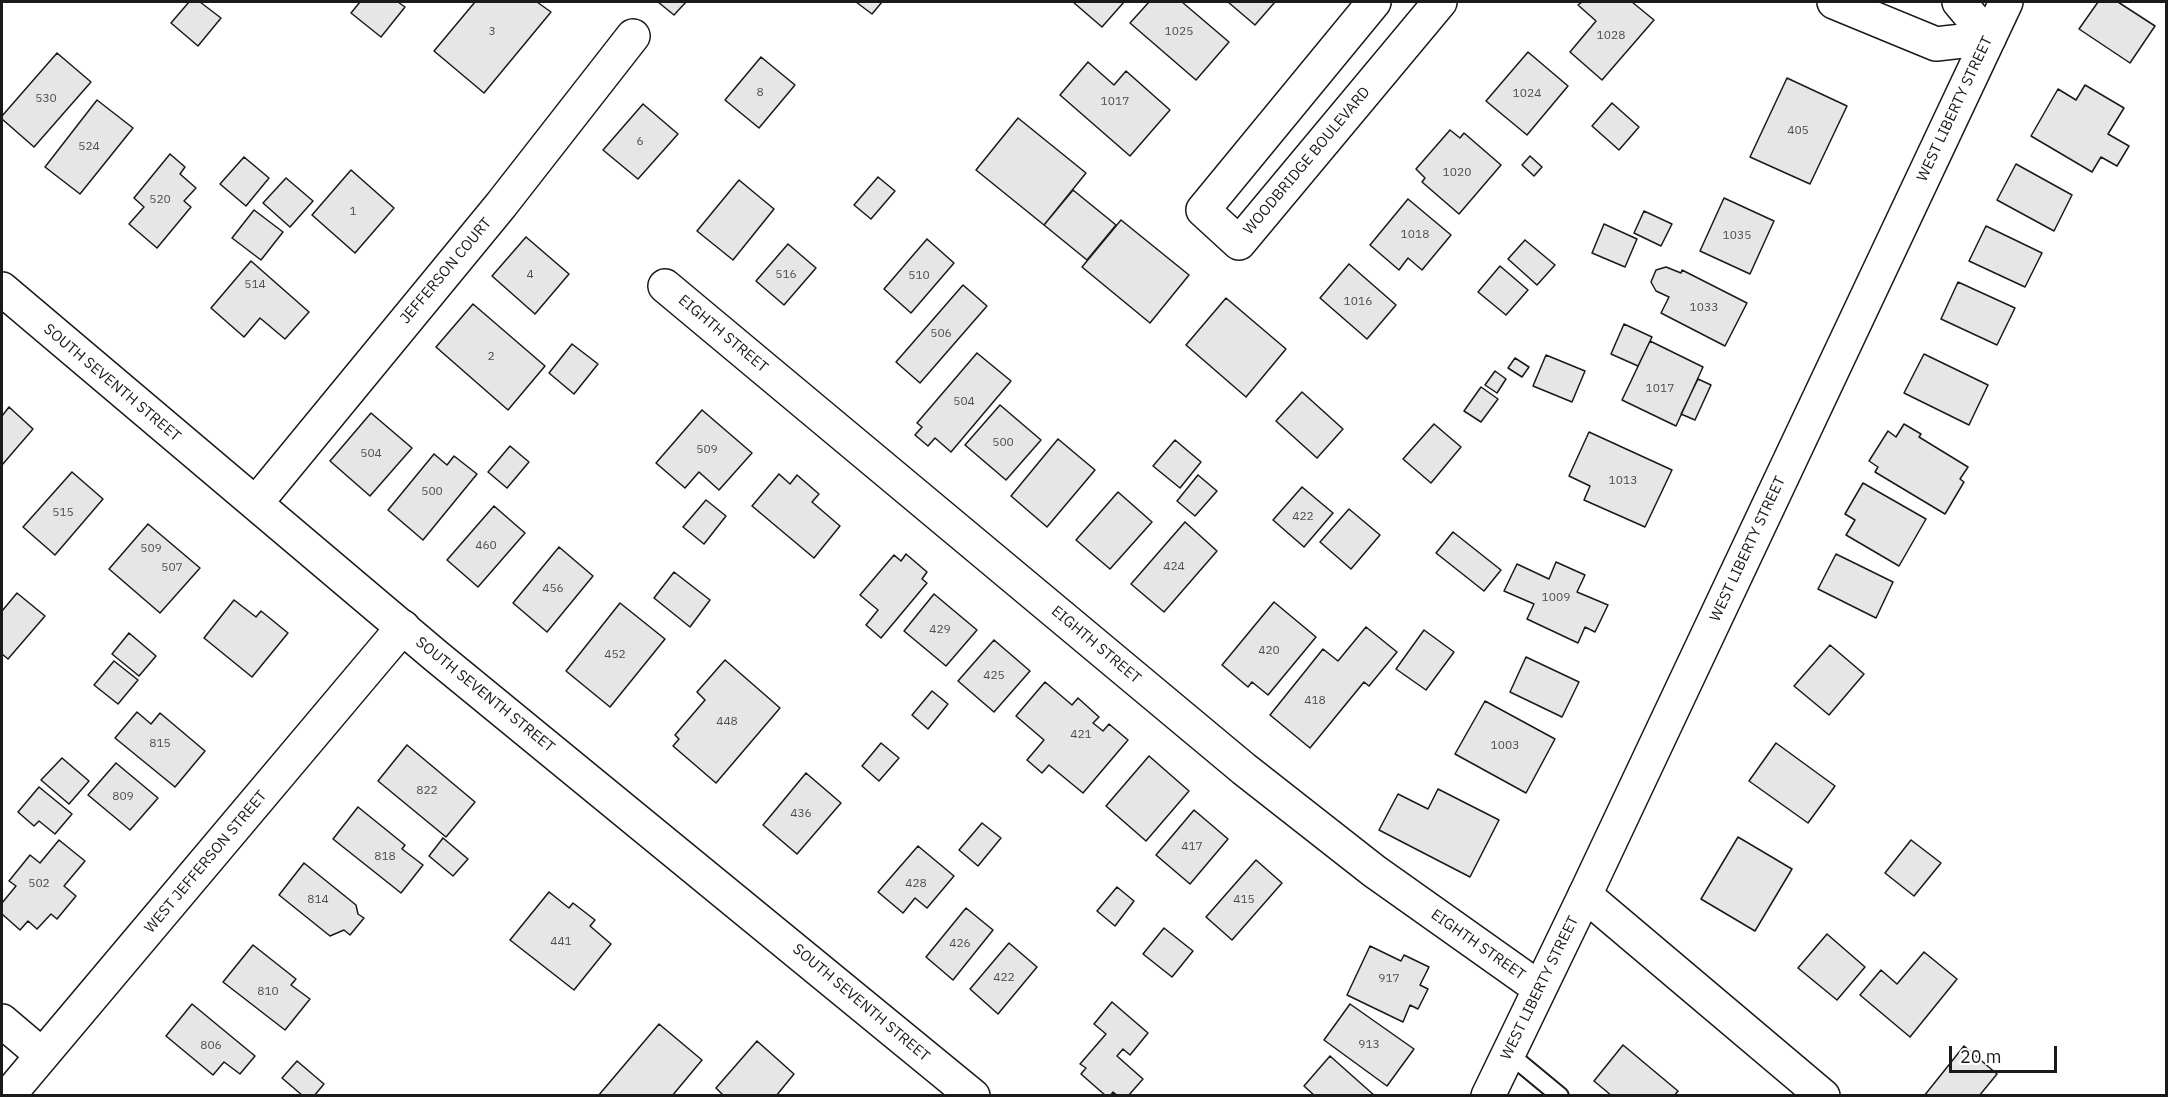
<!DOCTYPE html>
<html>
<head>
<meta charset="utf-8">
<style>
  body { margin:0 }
  #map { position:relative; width:2168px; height:1097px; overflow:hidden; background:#fff; font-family:"IBM Plex Sans",sans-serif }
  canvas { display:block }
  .frame { position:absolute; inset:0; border:3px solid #1a1a1a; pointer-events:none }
  .scale { position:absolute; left:1949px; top:1046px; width:108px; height:27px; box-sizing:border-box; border:3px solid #1a1a1a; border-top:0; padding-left:8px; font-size:18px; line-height:21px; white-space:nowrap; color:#1a1a1a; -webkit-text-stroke:4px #fff; paint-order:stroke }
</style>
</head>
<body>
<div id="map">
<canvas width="2168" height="1097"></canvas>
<div class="frame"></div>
<div class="scale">20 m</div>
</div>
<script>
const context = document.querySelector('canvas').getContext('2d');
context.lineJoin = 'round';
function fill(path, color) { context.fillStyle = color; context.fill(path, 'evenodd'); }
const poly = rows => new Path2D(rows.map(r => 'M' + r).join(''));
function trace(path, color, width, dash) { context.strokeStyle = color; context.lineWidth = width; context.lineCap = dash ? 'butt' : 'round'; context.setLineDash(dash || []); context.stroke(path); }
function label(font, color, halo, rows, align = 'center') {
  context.font = font + ' "IBM Plex Sans",sans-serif'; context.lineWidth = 4.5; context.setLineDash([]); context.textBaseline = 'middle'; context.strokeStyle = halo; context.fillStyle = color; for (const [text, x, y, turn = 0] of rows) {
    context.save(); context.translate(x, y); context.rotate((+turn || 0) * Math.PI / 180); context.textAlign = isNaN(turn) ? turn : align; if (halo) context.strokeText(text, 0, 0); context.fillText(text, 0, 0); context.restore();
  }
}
const building = poly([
  [189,2,200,2,221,18,198,46,171,23,189,2],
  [360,2,398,2,405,7,381,37,351,13,360,2],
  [475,2,537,2,551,12,484,93,434,51,475,2],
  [658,2,686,2,674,15,658,2],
  [856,2,882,2,872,14,856,2],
  [1073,2,1124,2,1102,27,1073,2],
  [1149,2,1182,2,1229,42,1196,80,1130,23,1149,2],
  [1228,2,1275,2,1255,25,1228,2],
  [1582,2,1632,2,1654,20,1602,80,1570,52,1596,21,1578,5,1582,2],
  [2098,2,2118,2,2155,26,2130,63,2079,29,2098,2],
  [1528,52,1568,86,1527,135,1486,101,1528,52],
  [57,53,91,82,34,147,2,119,2,116,57,53],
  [761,57,795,85,759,128,725,100,761,57],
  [1088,62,1114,85,1126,71,1170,110,1130,156,1060,95,1088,62],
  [1787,78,1847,106,1810,184,1750,157,1787,78],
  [2085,85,2124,108,2108,134,2129,146,2117,166,2101,157,2092,172,2031,136,2058,89,2076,100,2085,85],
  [97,100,133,128,80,194,45,167,97,100],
  [1612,103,1639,127,1619,150,1592,126,1612,103],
  [643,104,678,134,638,179,603,150,643,104],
  [1018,118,1086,173,1044,225,976,170,1018,118],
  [1450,130,1460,138,1464,133,1501,165,1459,214,1422,182,1425,178,1416,169,1450,130],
  [170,154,185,167,180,174,196,188,184,201,191,207,157,248,129,224,144,207,134,198,170,154],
  [1530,156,1542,167,1534,176,1522,165,1530,156],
  [244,157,269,178,246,206,220,184,244,157],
  [2016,164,2072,195,2054,231,1997,200,2016,164],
  [351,170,394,208,355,253,312,215,351,170],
  [878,177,895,191,871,219,854,205,878,177],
  [286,178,313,201,290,227,263,203,286,178],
  [739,180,774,209,733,260,697,231,739,180],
  [1073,190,1116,225,1087,260,1044,225,1073,190],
  [1724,198,1774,221,1750,274,1700,251,1724,198],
  [1408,199,1451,235,1422,270,1408,258,1399,270,1370,245,1408,199],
  [254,210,283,232,261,260,232,238,254,210],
  [1644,211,1672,224,1661,246,1634,233,1644,211],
  [1121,220,1189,275,1150,323,1082,267,1121,220],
  [1604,224,1637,239,1625,267,1592,253,1604,224],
  [1986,226,2042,253,2025,287,1969,261,1986,226],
  [526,237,569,274,535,314,492,276,526,237],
  [927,239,954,263,911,313,884,289,927,239],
  [1525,240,1555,265,1537,285,1508,259,1525,240],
  [788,244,816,268,784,305,756,281,788,244],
  [251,261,309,312,285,339,260,318,244,337,211,308,251,261],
  [1349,264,1396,305,1367,339,1320,298,1349,264],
  [1500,266,1528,290,1506,315,1478,292,1500,266],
  [1666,267,1681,273,1682,270,1747,303,1725,346,1661,313,1669,297,1656,291,1651,282,1656,270,1666,267],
  [1958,282,2015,308,1997,345,1941,319,1958,282],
  [963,285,987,306,920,383,896,362,963,285],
  [1226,298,1286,349,1246,397,1186,345,1226,298],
  [473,304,545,366,508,410,436,347,473,304],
  [1624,324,1652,337,1638,366,1611,354,1624,324],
  [1650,341,1703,367,1676,426,1622,400,1650,341],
  [572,344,598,364,574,394,549,373,572,344],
  [977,353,1011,381,951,452,935,438,928,446,915,435,922,427,917,423,977,353],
  [1924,354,1988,385,1969,425,1904,393,1924,354],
  [1546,355,1585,371,1572,402,1533,386,1546,355],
  [1515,358,1529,367,1522,377,1508,368,1515,358],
  [1495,371,1506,379,1497,393,1485,385,1495,371],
  [1698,379,1711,385,1695,420,1681,414,1698,379],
  [1481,387,1498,399,1481,422,1464,411,1481,387],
  [1302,392,1343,429,1317,458,1276,421,1302,392],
  [1000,405,1041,440,1006,480,965,445,1000,405],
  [9,407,33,429,2,465,2,416,9,407],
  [702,410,752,453,719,490,699,472,685,488,656,463,702,410],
  [371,413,412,448,370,496,330,461,371,413],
  [1434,424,1461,447,1431,483,1403,459,1434,424],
  [1904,424,1921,434,1919,437,1968,467,1960,479,1964,482,1945,514,1875,472,1878,467,1869,461,1888,431,1896,437,1904,424],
  [1589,432,1672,470,1645,527,1584,500,1590,486,1569,476,1589,432],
  [1058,439,1095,470,1047,527,1011,496,1058,439],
  [1175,440,1201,462,1180,488,1153,466,1175,440],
  [510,446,529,462,507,488,488,472,510,446],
  [434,454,447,465,454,456,477,474,423,540,388,510,434,454],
  [72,472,103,499,55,555,23,527,72,472],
  [779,474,790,484,797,475,819,494,812,502,840,526,814,558,752,506,779,474],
  [1198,475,1217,491,1195,516,1177,501,1198,475],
  [1863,483,1926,519,1899,566,1846,535,1855,520,1845,514,1863,483],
  [1302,487,1333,513,1304,547,1273,520,1302,487],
  [1118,492,1152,522,1110,569,1076,540,1118,492],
  [706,500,726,516,704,544,683,527,706,500],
  [494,506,525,533,478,587,447,560,494,506],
  [1349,509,1380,535,1351,569,1320,542,1349,509],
  [1185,522,1217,551,1164,612,1131,584,1185,522],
  [148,524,200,568,160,613,109,569,148,524],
  [1453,532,1501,570,1484,591,1436,553,1453,532],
  [559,547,593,576,547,632,513,603,559,547],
  [906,554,927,572,922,579,927,583,881,638,866,625,878,610,860,595,894,555,901,561,906,554],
  [1836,554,1893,582,1876,618,1818,589,1836,554],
  [1556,562,1585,575,1577,592,1608,605,1595,632,1585,627,1578,643,1527,619,1534,604,1504,591,1517,564,1549,579,1556,562],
  [674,572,710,600,690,627,654,598,674,572],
  [17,593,45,616,8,659,2,654,2,611,17,593],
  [934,594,977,630,946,666,904,631,934,594],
  [234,600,256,617,261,611,288,633,252,677,204,638,234,600],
  [1274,602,1316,637,1268,695,1252,682,1248,687,1222,665,1274,602],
  [620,603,665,639,610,707,566,671,620,603],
  [1366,627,1397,652,1369,686,1364,682,1310,748,1270,715,1323,649,1338,661,1366,627],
  [1424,630,1454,652,1426,690,1396,669,1424,630],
  [129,633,156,656,139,676,112,654,129,633],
  [994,640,1030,671,994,712,958,681,994,640],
  [1830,645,1864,674,1829,715,1794,686,1830,645],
  [1526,657,1579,682,1562,717,1510,692,1526,657],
  [725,660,780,708,716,783,673,746,679,739,675,735,705,700,697,692,725,660],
  [114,661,138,680,118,704,94,685,114,661],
  [1045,682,1072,705,1078,698,1099,717,1093,723,1103,731,1109,724,1128,740,1083,793,1049,765,1042,773,1027,760,1044,740,1016,716,1045,682],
  [932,691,948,704,928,729,912,715,932,691],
  [1485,701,1555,739,1526,793,1455,754,1485,701],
  [137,712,151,724,160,713,205,751,175,787,115,738,137,712],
  [881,743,899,758,879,781,862,766,881,743],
  [1776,743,1835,786,1808,823,1749,781,1776,743],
  [407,745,475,802,446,837,378,781,407,745],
  [1149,756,1189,791,1146,841,1106,806,1149,756],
  [62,758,89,781,69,804,41,780,62,758],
  [116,763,158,798,130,830,88,795,116,763],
  [806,773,841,803,797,854,763,825,806,773],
  [39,787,72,814,55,834,39,821,34,826,18,812,39,787],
  [1438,789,1499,820,1470,877,1379,830,1398,794,1428,809,1438,789],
  [358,807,405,845,402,849,423,865,401,893,333,839,358,807],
  [1194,810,1228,839,1190,884,1156,855,1194,810],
  [982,823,1001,838,978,866,959,850,982,823],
  [1738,837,1792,869,1755,931,1701,899,1738,837],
  [443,838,468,859,453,876,429,856,443,838],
  [59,840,85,861,64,886,76,896,57,919,51,914,37,929,28,921,20,930,2,914,2,903,16,886,9,881,30,855,40,863,59,840],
  [1911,840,1941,863,1914,896,1885,873,1911,840],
  [918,846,954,876,927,908,915,898,903,913,878,892,918,846],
  [1256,860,1282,883,1232,940,1206,917,1256,860],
  [304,863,356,905,358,914,364,918,350,935,344,930,330,936,279,895,304,863],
  [1117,887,1134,901,1115,926,1097,911,1117,887],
  [549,892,569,908,573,903,595,920,590,926,611,944,574,990,510,940,549,892],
  [966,908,993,930,953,980,926,957,966,908],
  [1164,928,1193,951,1172,977,1143,954,1164,928],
  [1827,934,1865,967,1837,1000,1798,968,1827,934],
  [1009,943,1037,967,998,1014,970,989,1009,943],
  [253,945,296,979,291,985,310,999,285,1030,223,982,253,945],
  [1370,946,1401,961,1404,955,1429,967,1420,985,1428,989,1418,1009,1410,1005,1403,1022,1347,995,1370,946],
  [1924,952,1957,979,1910,1037,1860,995,1881,970,1897,984,1924,952],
  [1112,1002,1148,1033,1130,1055,1123,1049,1117,1056,1143,1079,1128,1096,1118,1096,1113,1092,1110,1096,1106,1096,1081,1074,1086,1068,1080,1064,1106,1034,1094,1024,1112,1002],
  [192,1004,255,1056,240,1074,224,1062,213,1075,166,1036,192,1004],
  [1350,1004,1414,1049,1387,1086,1324,1040,1350,1004],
  [659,1024,702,1060,672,1096,598,1096,659,1024],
  [757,1041,794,1074,776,1096,724,1096,716,1088,757,1041],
  [1623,1045,1678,1091,1674,1096,1612,1096,1594,1081,1623,1045],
  [1964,1046,1997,1074,1979,1096,1924,1096,1964,1046],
  [1330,1056,1375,1096,1315,1096,1304,1086,1330,1056],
  [297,1061,324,1084,314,1096,303,1096,282,1078,297,1061]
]);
fill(building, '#e6e6e6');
trace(building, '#1a1a1a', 1.5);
const service = poly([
  [1508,1053,1560,1096]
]);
const minor = poly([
  [1374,2,1203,210,1239,243,1440,2],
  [1834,2,1936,44,1989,38],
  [1959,2,1989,38],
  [665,286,1244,769,1374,871,1539,988],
  [256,503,501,205,633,36],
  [1585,895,1823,1096],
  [2,1021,42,1055],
  [8,1096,403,627]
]);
const tertiary = poly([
  [2,289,436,656,973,1096]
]);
const secondary = poly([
  [1488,1096,1585,895,2006,2]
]);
trace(service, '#1a1a1a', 20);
trace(minor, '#1a1a1a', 36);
trace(tertiary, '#1a1a1a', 36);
trace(secondary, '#1a1a1a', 36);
trace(service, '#fff', 16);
trace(minor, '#fff', 33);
trace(tertiary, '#fff', 33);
trace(secondary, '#fff', 33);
label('12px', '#4d4d4d', null, [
  ["3",492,32],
  ["1025",1179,32],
  ["1028",1611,36],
  ["8",760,93],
  ["1024",1527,94],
  ["530",46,99],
  ["1017",1115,102],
  ["405",1798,131],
  ["6",640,142],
  ["524",89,147],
  ["1020",1457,173],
  ["520",160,200],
  ["1",353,212],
  ["1018",1415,235],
  ["1035",1737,236],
  ["4",530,275],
  ["516",786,275],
  ["510",919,276],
  ["514",255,285],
  ["1016",1358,302],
  ["1033",1704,308],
  ["506",941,334],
  ["2",491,357],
  ["1017",1660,389],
  ["504",964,402],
  ["500",1003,443],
  ["509",707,450],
  ["504",371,454],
  ["1013",1623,481],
  ["500",432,492],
  ["515",63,513],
  ["422",1303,517],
  ["460",486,546],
  ["509",151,549],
  ["424",1174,567],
  ["507",172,568],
  ["456",553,589],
  ["1009",1556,598],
  ["429",940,630],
  ["420",1269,651],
  ["452",615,655],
  ["425",994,676],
  ["418",1315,701],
  ["448",727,722],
  ["421",1081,735],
  ["815",160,744],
  ["1003",1505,746],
  ["822",427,791],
  ["809",123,797],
  ["436",801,814],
  ["417",1192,847],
  ["818",385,857],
  ["502",39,884],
  ["428",916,884],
  ["814",318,900],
  ["415",1244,900],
  ["441",561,942],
  ["426",960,944],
  ["422",1004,978],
  ["917",1389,979],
  ["810",268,992],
  ["913",1369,1045],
  ["806",211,1046]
]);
label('15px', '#1a1a1a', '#fff', [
  ["WEST LIBERTY STREET",1955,109,-65],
  ["WOODBRIDGE BOULEVARD",1307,161,-50],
  ["JEFFERSON COURT",446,271,-50],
  ["EIGHTH STREET",723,334,40],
  ["SOUTH SEVENTH STREET",112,383,40],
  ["WEST LIBERTY STREET",1748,549,-65],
  ["EIGHTH STREET",1096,645,40],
  ["SOUTH SEVENTH STREET",485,695,39],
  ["WEST JEFFERSON STREET",206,862,-50],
  ["EIGHTH STREET",1478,945,35],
  ["WEST LIBERTY STREET",1540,988,-64],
  ["SOUTH SEVENTH STREET",861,1003,40]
]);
</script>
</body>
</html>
